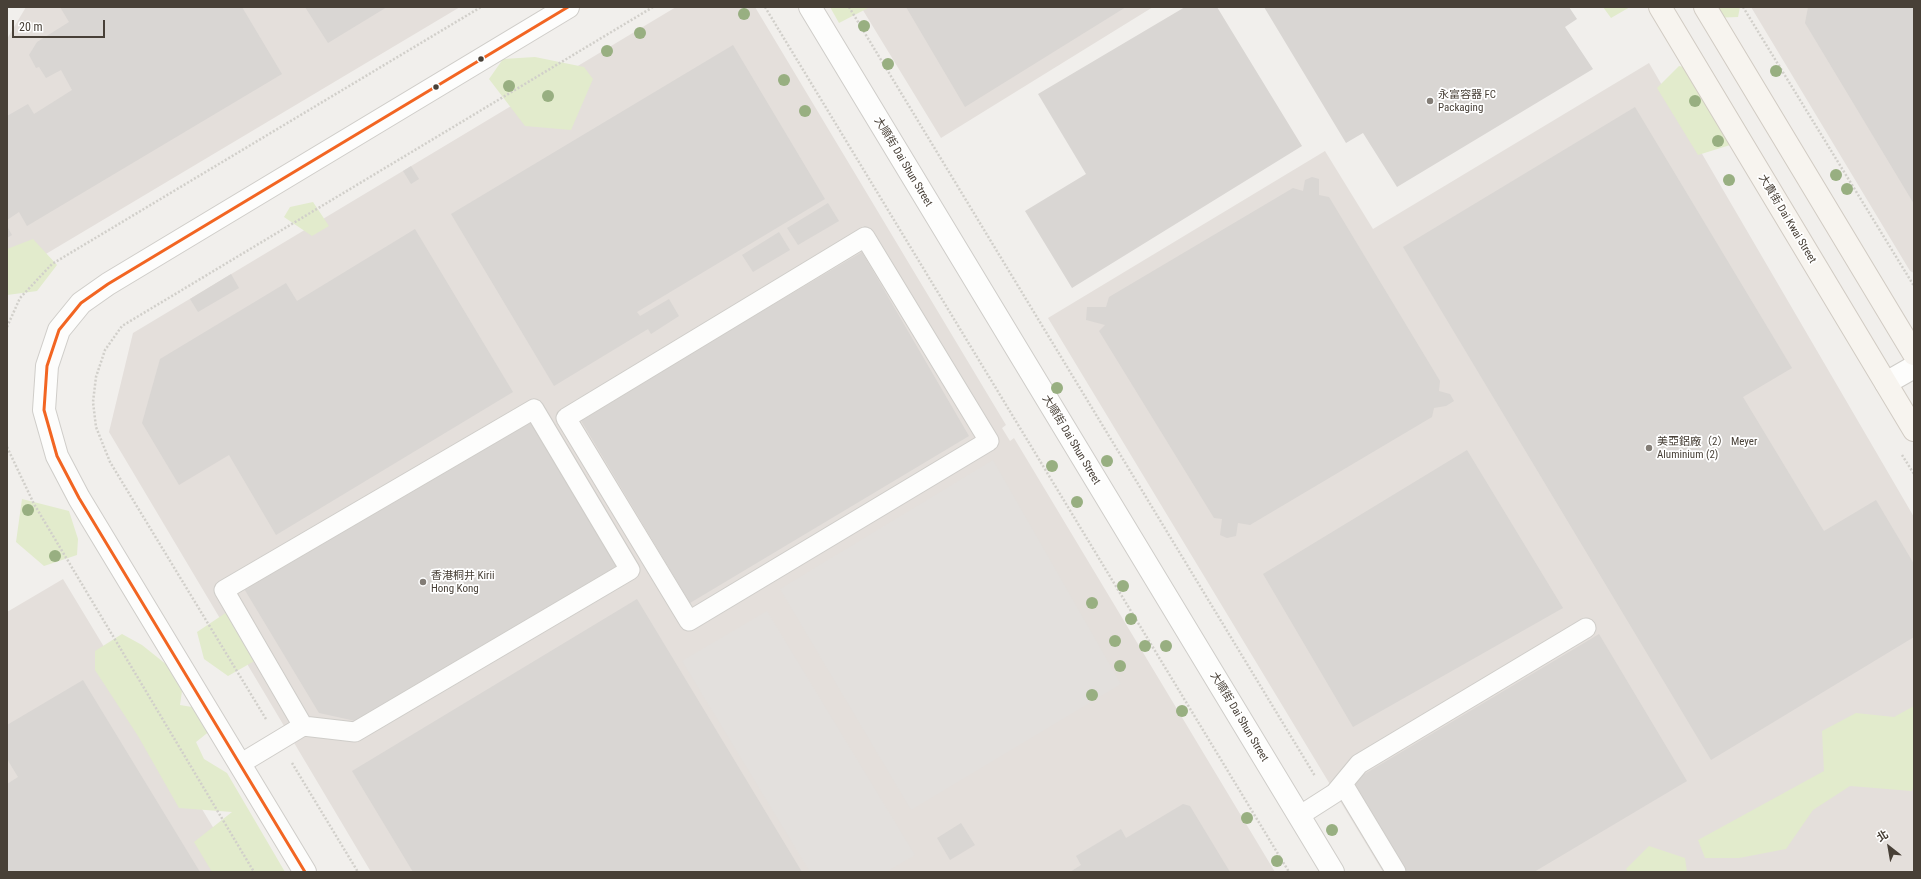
<!DOCTYPE html>
<html>
<head>
<meta charset="utf-8">
<style>
  body { margin:0 }
  #map { position:relative; width:1921px; height:879px; overflow:hidden; background:#f1efec; font-family:"Roboto Condensed","Noto Sans TC",sans-serif }
  canvas { display:block }
  .frame { position:absolute; inset:0; border:8px solid #484037; pointer-events:none }
  .north { position:absolute; left:1869px; top:827px; width:40px; height:40px; -webkit-text-stroke:3px #fff; paint-order:stroke; rotate:329deg; font-size:11px; font-weight:700; line-height:16px; text-align:center; color:#484037 }
  .north::after { content:''; display:block; margin:auto; width:14px; height:18px; background:#484037; clip-path:polygon(50% 0,100% 100%,50% 72%,0 100%) }
  .scale { position:absolute; left:12px; top:20px; width:93px; height:18px; box-sizing:border-box; border:2px solid #484037; border-top:0; padding-left:5px; font-size:12px; line-height:14px; white-space:nowrap; color:#484037; -webkit-text-stroke:3px #fff; paint-order:stroke }
</style>
</head>
<body>
<div id="map">
<canvas width="1921" height="879"></canvas>
<div class="frame"></div>
<div class="north">北</div>
<div class="scale">20 m</div>
</div>
<script>
const context = document.querySelector('canvas').getContext('2d');
context.lineJoin = 'round';
function fill(path, color) { context.fillStyle = color; context.fill(path, 'evenodd'); }
const poly = rows => new Path2D(rows.map(r => 'M' + r).join(''));
function trace(path, color, width, dash) { context.strokeStyle = color; context.lineWidth = width; context.lineCap = dash ? 'butt' : 'round'; context.setLineDash(dash || []); context.stroke(path); }
function label(font, color, halo, rows, align = 'center') {
  context.font = font + ' "Roboto Condensed","Noto Sans TC",sans-serif'; context.lineWidth = 3.5; context.setLineDash([]); context.textBaseline = 'middle'; context.strokeStyle = halo; context.fillStyle = color; for (const [text, x, y, turn = 0] of rows) {
    context.save(); context.translate(x, y); context.rotate((+turn || 0) * Math.PI / 180); context.textAlign = isNaN(turn) ? turn : align; if (halo) context.strokeText(text, 0, 0); context.fillText(text, 0, 0); context.restore();
  }
}
fill(poly([
  [26,7,460,7,14,273,7,271,7,39],
  [676,7,755,7,1006,425,1002,428,1010,441,1014,438,1275,872,371,872,109,432,133,333],
  [861,7,1153,7,941,138],
  [1751,7,1914,7,1914,273,1910,271],
  [1649,63,1914,517,1914,872,1383,872,1048,318,1325,151,1373,229],
  [63,579,240,872,7,872,7,612]
]), '#e4dfdb');
fill(poly([
  [830,7,870,7,839,23],
  [1603,7,1630,7,1611,18],
  [1703,7,1740,7,1738,17,1710,18],
  [535,57,584,67,593,79,571,130,525,126,489,79,503,59],
  [1679,66,1701,70,1743,141,1698,155,1657,88],
  [313,202,329,226,312,236,284,217,290,207],
  [33,239,57,265,37,291,7,295,7,249],
  [22,499,69,511,78,539,77,555,44,566,16,542],
  [230,610,265,655,228,676,204,659,197,632],
  [122,634,142,645,167,665,182,691,180,705,192,707,211,730,196,742,204,759,227,773,285,872,212,872,194,842,232,812,179,808,138,736,95,670,95,651],
  [1914,706,1914,784,1912,791,1850,786,1813,810,1786,849,1739,858,1705,858,1698,840,1824,771,1822,731,1856,713,1894,717],
  [1649,846,1685,858,1687,872,1628,872,1626,869]
]), '#e2ebcc');
fill(poly([
  [993,460,1121,684,911,810,780,589],
  [767,611,915,855,886,872,810,872,682,661]
]), '#e3e0dd');
fill(poly([
  [60,7,242,7,282,74,27,226,19,212,7,220,7,116,28,104,34,114,72,90,61,70,46,78,39,67,36,68,29,55,37,42,69,22],
  [305,7,387,7,328,43],
  [906,7,1126,7,965,107],
  [1185,7,1217,7,1302,146,1072,288,1025,211,1086,174,1038,94],
  [1264,7,1569,7,1577,19,1565,27,1593,69,1397,187,1363,133,1346,143],
  [1808,7,1914,7,1914,204,1805,23],
  [733,45,825,199,637,312,640,316,669,299,679,316,651,334,648,329,554,386,451,214],
  [1635,107,1792,368,1743,397,1824,531,1876,500,1914,564,1914,637,1711,760,1403,247],
  [411,166,419,179,411,184,403,171],
  [1312,177,1319,179,1319,195,1329,197,1440,381,1439,391,1450,394,1454,401,1446,406,1434,408,1432,417,1250,525,1238,523,1236,536,1227,538,1220,535,1222,519,1214,518,1099,331,1105,325,1086,320,1087,307,1106,307,1109,297,1293,188,1303,191,1305,180],
  [828,203,839,221,798,245,787,228],
  [7,226,12,235,7,238],
  [415,229,513,392,276,535,229,455,179,485,142,423,160,359,286,283,297,301],
  [779,232,790,250,753,272,742,255],
  [862,252,969,436,690,603,580,419],
  [231,274,239,288,198,312,190,299],
  [529,417,622,567,360,722,319,713,243,587],
  [1467,450,1563,608,1353,727,1263,574],
  [637,599,802,872,413,872,352,771],
  [1599,634,1687,781,1534,872,1404,872,1351,782],
  [83,680,200,872,7,872,7,784,18,777,7,759,7,725],
  [1183,804,1190,806,1230,872,1070,872,1081,865,1076,856,1121,829,1126,838],
  [961,823,975,845,950,860,937,838]
]), '#d9d6d3');
const lane = poly([
  [865,237,989,441,689,621,566,418,865,237],
  [534,409,630,570,355,732,303,726,224,590,534,409],
  [240,764,303,726],
  [1343,784,1396,872],
  [1299,816,1335,793,1359,764,1586,628]
]);
const street = poly([
  [810,7,1333,872],
  [1886,383,1914,367],
  [305,872,79,498,57,456,44,410,47,366,59,330,81,303,108,284,568,7]
]);
const secondary = poly([
  [1660,7,1914,430],
  [1705,7,1914,354]
]);
trace(lane, '#cfcdc9', 21);
trace(street, '#cfcdc9', 24);
trace(secondary, '#d1cbc3', 24);
trace(poly([
  [765,7,1289,872],
  [849,7,1315,776],
  [1743,7,1914,286],
  [7,327,20,298,52,264,481,7],
  [7,447,34,504,254,872],
  [1902,455,1914,474],
  [266,719,110,462,96,427,93,402,96,377,105,350,122,326,653,7],
  [292,763,358,872]
]), '#d1cfca', 2.5, [2, 2]);
trace(lane, '#fdfdfc', 19);
trace(street, '#fdfdfc', 22);
trace(secondary, '#f7f4ef', 22);
trace(poly([
  [305,872,79,498,57,456,44,410,47,366,59,330,81,303,108,284,568,7]
]), '#f26522', 3);
context.fillStyle = '#98af81';
for (const [x, y] of [
  [744,14],
  [864,26],
  [640,33],
  [607,51],
  [888,64],
  [1776,71],
  [784,80],
  [509,86],
  [548,96],
  [1695,101],
  [805,111],
  [1718,141],
  [1836,175],
  [1729,180],
  [1847,189],
  [1057,388],
  [1107,461],
  [1052,466],
  [1077,502],
  [28,510],
  [55,556],
  [1123,586],
  [1092,603],
  [1131,619],
  [1115,641],
  [1145,646],
  [1166,646],
  [1120,666],
  [1092,695],
  [1182,711],
  [1247,818],
  [1332,830],
  [1277,861]
]) { context.beginPath(); context.arc(x, y, 6, 0, 2 * Math.PI); context.fill(); }
for (const [x, y, r, color] of [
  [481,59,3.5,"#484037"],
  [436,87,3.5,"#484037"],
  [1430,101,4,"#837d76"],
  [1649,448,4,"#837d76"],
  [423,582,4,"#837d76"]
]) { const dot = new Path2D(); dot.arc(x, y, r, 0, 2 * Math.PI); context.fillStyle = color; context.fill(dot); trace(dot, '#fff', 1.5); }
label('11px', '#484037', '#fff', [
  ["永富容器 FC",1438,95],
  ["Packaging",1438,108],
  ["美亞鋁廠（2） Meyer",1657,442],
  ["Aluminium (2)",1657,455],
  ["香港桐井 Kirii",431,576],
  ["Hong Kong",431,589]
], 'left');
label('11px', '#484037', '#fff', [
  ["大順街 Dai Shun Street",903,162,59],
  ["大貴街 Dai Kwai Street",1787,219,59],
  ["大順街 Dai Shun Street",1071,440,59],
  ["大順街 Dai Shun Street",1239,717,59]
]);
</script>
</body>
</html>
